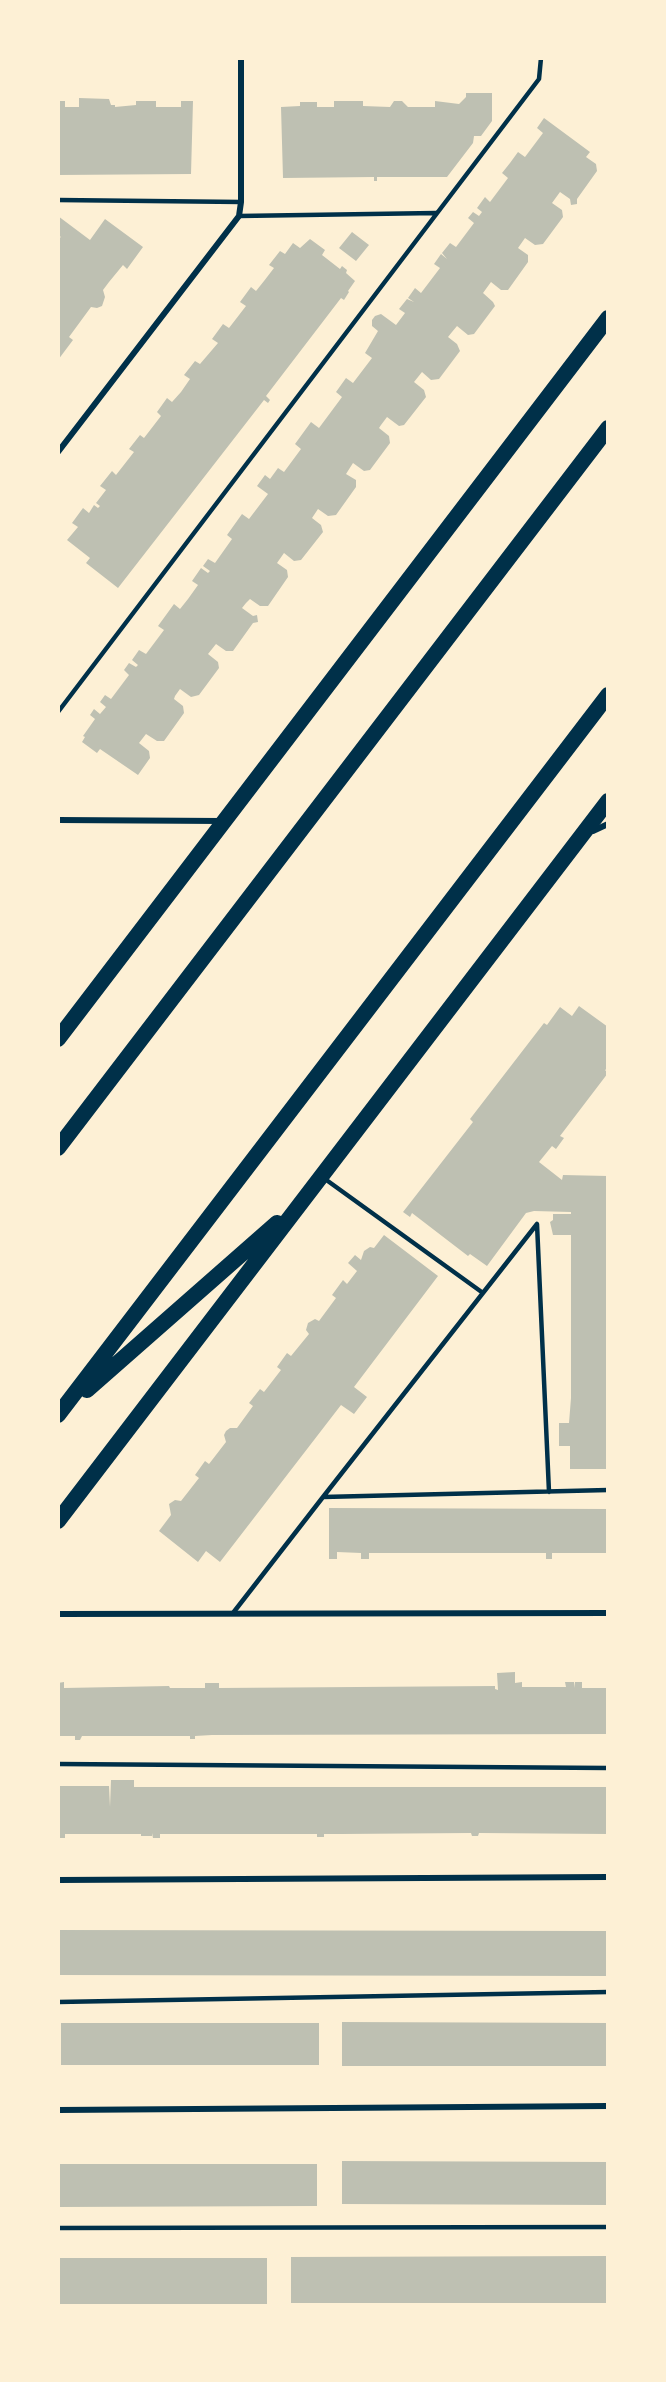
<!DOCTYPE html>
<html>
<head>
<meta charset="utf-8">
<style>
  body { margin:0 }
  #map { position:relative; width:666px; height:2382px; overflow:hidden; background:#fdf0d5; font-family:Georgia,serif }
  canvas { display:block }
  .frame { position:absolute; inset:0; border:60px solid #fdf0d5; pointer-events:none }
</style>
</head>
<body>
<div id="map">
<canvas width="666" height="2382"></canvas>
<div class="frame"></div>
</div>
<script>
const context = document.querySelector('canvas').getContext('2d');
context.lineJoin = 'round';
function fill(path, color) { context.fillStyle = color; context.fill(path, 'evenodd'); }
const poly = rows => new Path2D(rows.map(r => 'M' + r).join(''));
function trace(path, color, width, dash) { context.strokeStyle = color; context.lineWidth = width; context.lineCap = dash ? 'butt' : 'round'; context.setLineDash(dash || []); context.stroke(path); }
fill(poly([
  [466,93,492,93,492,121,481,136,474,136,473,143,447,177,377,177,377,181,374,181,374,177,283,178,281,107,300,106,300,102,317,102,317,107,334,107,334,101,363,101,363,106,390,107,394,101,402,101,408,107,435,107,435,101,459,104,466,97],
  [79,98,109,99,111,105,115,105,115,107,136,105,136,101,156,101,156,107,181,107,181,101,193,101,191,174,58,175,58,101,65,101,65,107,79,107],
  [544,118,590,152,586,157,596,164,597,171,577,199,577,204,571,205,570,199,560,192,552,203,562,210,563,217,543,244,535,245,525,238,518,248,528,255,528,262,508,290,501,290,491,282,483,293,493,302,495,306,474,334,468,335,457,326,452,332,448,337,457,344,460,351,439,379,431,380,422,372,414,382,424,390,426,397,404,425,399,426,387,417,381,425,379,428,389,436,390,443,370,470,364,471,353,463,346,474,356,480,356,487,336,515,328,516,318,509,312,518,321,525,323,532,301,560,294,561,284,553,277,563,287,570,288,577,268,606,260,606,250,599,246,603,242,608,253,616,257,615,258,622,253,623,233,651,226,651,216,644,208,654,218,662,219,668,199,695,191,697,180,689,175,696,174,699,183,706,184,713,164,741,157,741,146,734,139,743,149,751,150,758,138,775,100,749,97,753,82,742,85,737,83,736,95,719,90,715,94,709,100,714,106,707,100,702,105,695,111,699,129,675,124,670,129,663,136,667,138,665,132,660,139,650,146,654,164,630,158,626,174,604,180,609,188,599,198,585,192,581,201,568,208,573,210,571,203,566,208,559,215,563,232,539,227,535,242,514,249,519,268,494,257,486,265,475,270,479,278,468,284,472,301,449,295,444,311,422,319,428,342,397,336,392,346,378,353,383,372,358,365,353,378,331,372,326,372,320,375,316,381,314,396,325,405,313,399,309,407,299,414,302,408,298,415,288,421,293,440,268,434,264,441,254,447,259,442,253,450,243,456,247,474,223,468,218,473,212,479,216,482,212,477,208,485,197,490,202,508,178,502,173,510,163,518,152,525,157,543,133,537,128],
  [58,216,90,240,105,219,143,247,127,269,123,265,109,282,103,290,105,297,102,306,97,308,91,307,69,337,73,340,58,360,58,239,61,237,58,235],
  [352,232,369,245,356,261,339,248],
  [310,239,325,250,322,255,340,269,342,266,347,270,346,273,355,281,348,291,349,292,344,300,341,298,266,396,270,400,268,403,264,400,118,588,86,563,90,558,67,540,78,527,72,523,83,508,89,513,94,505,98,508,100,506,96,503,106,490,100,486,112,471,116,475,134,452,129,449,140,435,144,438,161,416,157,412,167,398,172,402,181,392,190,379,184,375,195,361,200,364,218,343,212,339,223,324,229,328,246,306,240,302,251,287,256,291,264,281,274,268,269,265,280,251,285,254,293,243,300,248],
  [579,1006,608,1027,608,1068,605,1070,608,1073,560,1136,564,1138,556,1149,552,1146,539,1162,562,1180,563,1175,608,1176,608,1469,570,1469,570,1446,559,1446,559,1423,569,1423,571,1398,571,1235,553,1235,550,1222,553,1220,553,1214,571,1214,571,1212,534,1211,526,1213,487,1266,470,1254,468,1256,412,1213,410,1217,403,1212,473,1122,470,1119,544,1023,547,1025,560,1007,572,1016],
  [384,1235,438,1276,354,1387,367,1397,354,1414,341,1405,220,1562,206,1551,198,1562,159,1531,171,1515,169,1504,175,1500,181,1501,199,1478,195,1475,205,1461,209,1464,226,1442,224,1435,226,1431,230,1428,237,1428,253,1406,249,1403,260,1389,264,1392,281,1370,277,1367,287,1353,291,1356,309,1334,306,1330,308,1323,315,1319,319,1321,336,1298,332,1295,343,1280,347,1284,357,1271,348,1263,355,1255,361,1260,364,1251,370,1247,374,1248],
  [329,1508,608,1509,608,1553,552,1553,552,1559,546,1559,546,1553,369,1553,369,1559,361,1559,361,1553,337,1552,337,1559,329,1559],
  [515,1672,515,1683,522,1682,522,1687,566,1687,565,1682,574,1682,574,1688,575,1682,582,1682,582,1688,608,1688,608,1734,212,1735,195,1736,195,1739,190,1739,190,1736,82,1736,80,1740,75,1740,75,1736,58,1736,58,1683,64,1682,64,1688,169,1686,170,1688,205,1688,205,1683,219,1683,219,1688,495,1686,495,1689,498,1690,497,1673],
  [111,1780,134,1780,134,1787,608,1787,608,1834,479,1833,478,1836,472,1836,471,1833,342,1834,324,1834,324,1837,317,1837,317,1834,160,1834,160,1838,153,1838,152,1833,152,1836,141,1836,141,1834,65,1834,65,1838,58,1838,58,1786,109,1786,110,1807],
  [58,1930,608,1931,608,1976,58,1975],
  [342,2022,608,2023,608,2066,342,2066],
  [61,2023,319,2023,319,2065,61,2065],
  [342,2161,608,2162,608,2205,342,2204],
  [60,2164,317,2164,317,2206,60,2207],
  [608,2256,608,2303,291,2303,291,2257],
  [58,2258,267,2258,267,2304,58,2304]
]), '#bec0b2');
trace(poly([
  [58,200,241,202],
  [239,216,436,213],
  [58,712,539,79,541,58],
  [325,1179,483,1293],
  [323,1497,537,1224,549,1492],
  [233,1613,323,1497,608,1490],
  [58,1764,608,1768],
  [58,2002,608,1992],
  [58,2228,608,2227]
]), '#003049', 4.5);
trace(poly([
  [58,452,239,216,241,202,241,58],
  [58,820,221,821],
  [593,831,608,824],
  [58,1614,608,1613],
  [58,1880,608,1877],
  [58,2110,608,2106]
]), '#003049', 6);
trace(poly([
  [58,1039,608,318],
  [58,1148,608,428],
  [87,1390,277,1223],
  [58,1415,608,695],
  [58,1521,608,801]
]), '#003049', 16);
</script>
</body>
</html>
